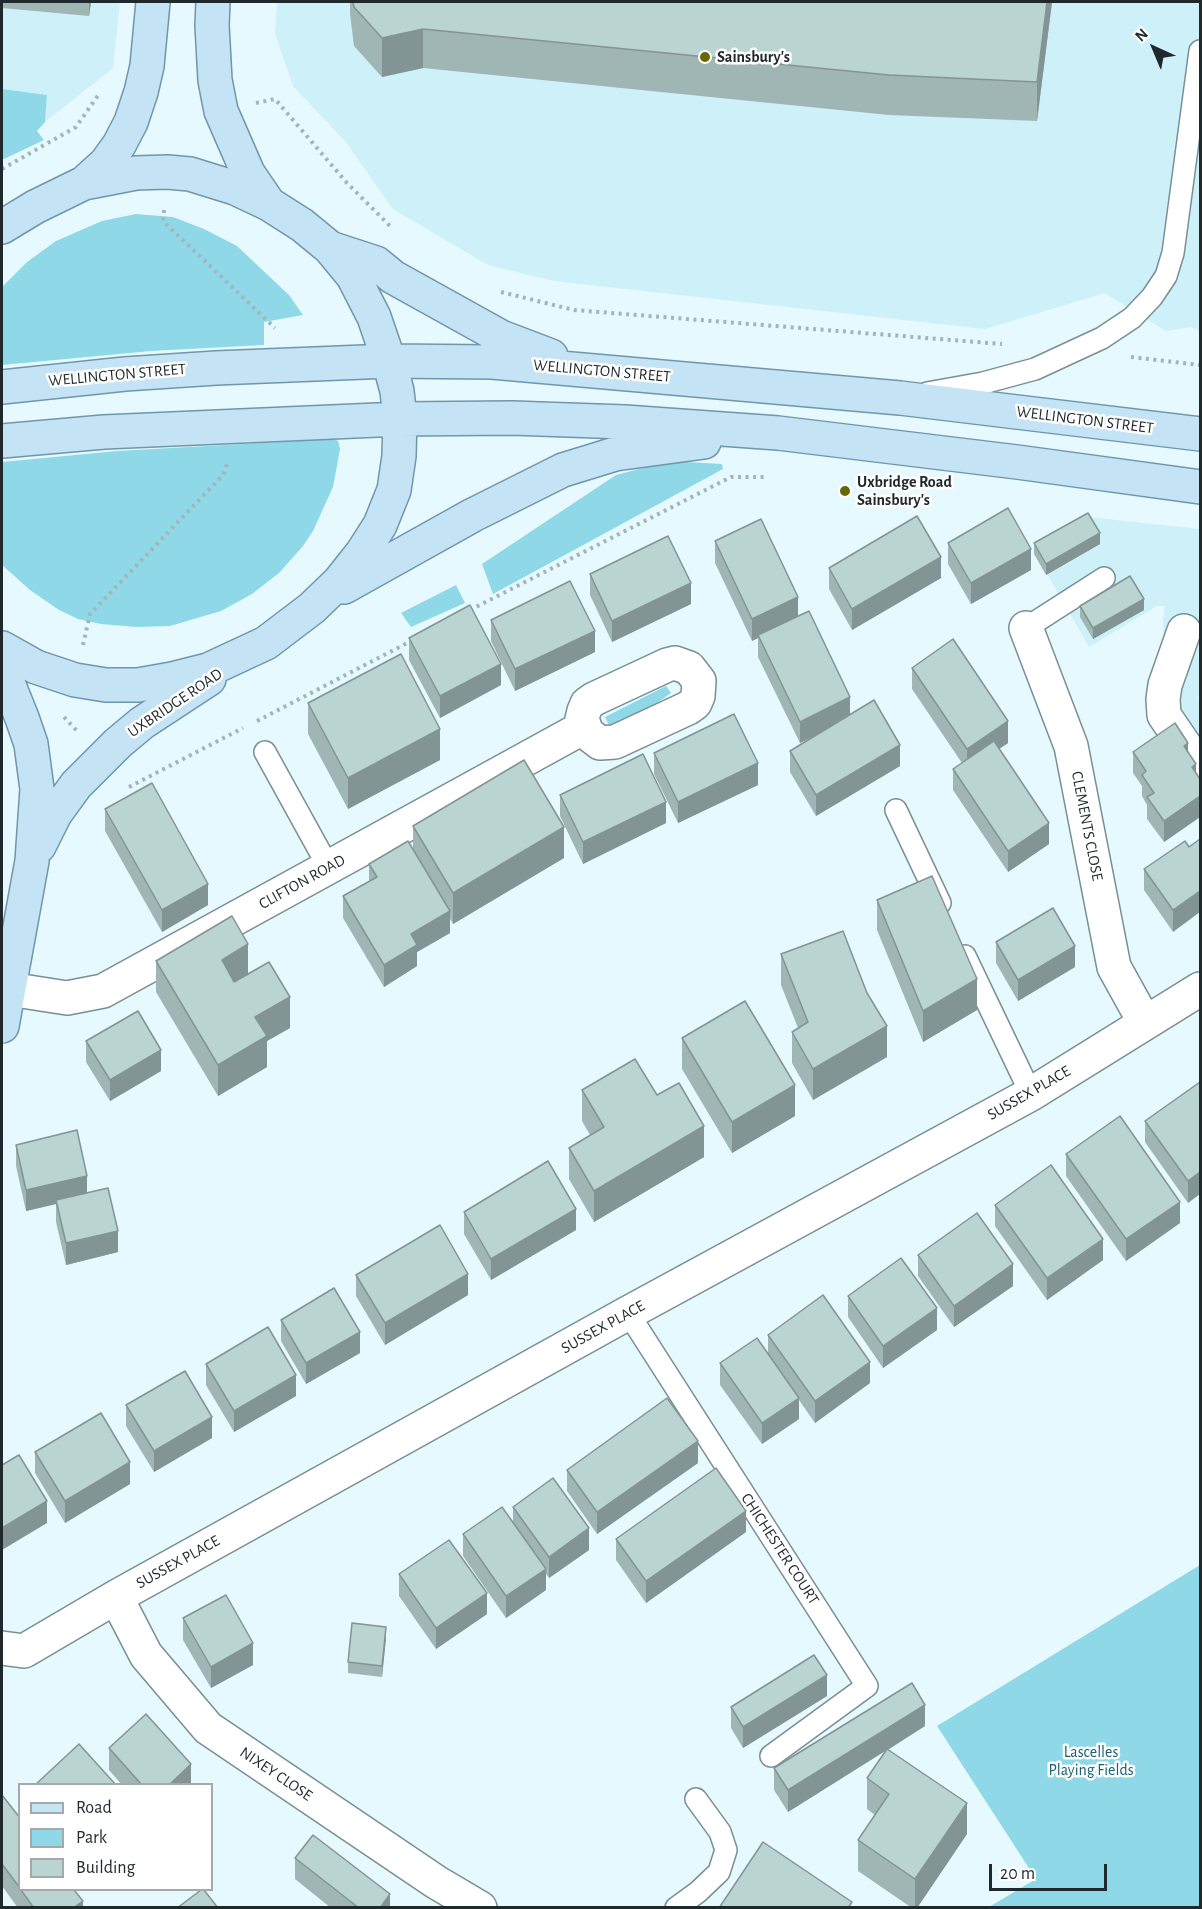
<!DOCTYPE html>
<html>
<head>
<meta charset="utf-8">
<style>
  body { margin:0 }
  #map { position:relative; width:1202px; height:1909px; overflow:hidden; background:#e5f9fe; font-family:"Alegreya Sans",sans-serif }
  canvas { display:block }
  .frame { position:absolute; inset:0; border:3px solid #1f292b; pointer-events:none }
  .legend { position:absolute; left:18px; top:1783px; width:195px; height:108px; box-sizing:border-box; background:#fff; border:2px solid #a5a9aa; margin:0; padding:8px 10px; list-style:none; font-size:18px; color:#1f292b }
  .legend li { display:flex; align-items:center; gap:12px; height:30px }
  .legend b { width:30px; border:2px solid #a5a9aa }
  .north { position:absolute; left:1124px; top:18px; width:60px; height:60px; -webkit-text-stroke:4px #fff; paint-order:stroke; rotate:316deg; font-size:16px; font-weight:700; line-height:24px; text-align:center; color:#1f292b }
  .north::after { content:''; display:block; margin:auto; width:21px; height:27px; background:#1f292b; clip-path:polygon(50% 0,100% 100%,50% 72%,0 100%) }
  .scale { position:absolute; left:989px; top:1864px; width:118px; height:27px; box-sizing:border-box; border:3px solid #1f292b; border-top:0; padding-left:8px; font-size:18px; line-height:21px; white-space:nowrap; color:#1f292b; -webkit-text-stroke:4px #fff; paint-order:stroke }
</style>
</head>
<body>
<div id="map">
<canvas width="1202" height="1909"></canvas>
<div class="frame"></div>
<ul class="legend">
<li><b style="height:8px;background:#c4e3f5"></b>Road</li>
<li><b style="height:16px;background:#8fd8e8"></b>Park</li>
<li><b style="height:16px;background:#bad4d2"></b>Building</li>
</ul>
<div class="north">N</div>
<div class="scale">20 m</div>
</div>
<script>
const context = document.querySelector('canvas').getContext('2d');
context.lineJoin = 'round';
function fill(path, color) { context.fillStyle = color; context.fill(path, 'evenodd'); }
const poly = rows => new Path2D(rows.map(r => 'M' + r).join(''));
function trace(path, color, width, dash) { context.strokeStyle = color; context.lineWidth = width; context.lineCap = dash ? 'butt' : 'round'; context.setLineDash(dash || []); context.stroke(path); }
function label(font, color, halo, rows, align = 'center') {
  context.font = font + ' "Alegreya Sans",sans-serif'; context.lineWidth = 5; context.setLineDash([]); context.textBaseline = 'middle'; context.strokeStyle = halo; context.fillStyle = color; for (const [text, x, y, turn = 0] of rows) {
    context.save(); context.translate(x, y); context.rotate((+turn || 0) * Math.PI / 180); context.textAlign = isNaN(turn) ? turn : align; if (halo) context.strokeText(text, 0, 0); context.fillText(text, 0, 0); context.restore();
  }
}
fill(poly([
  [2,2,120,2,113,68,45,122,47,95,2,89],
  [277,2,1200,2,1200,331,1191,327,1166,331,1105,293,985,329,554,281,488,265,393,209,345,141,293,86,275,34],
  [1088,517,1200,529,1200,694,1197,697,1200,704,1200,773,1165,684,1163,620,1165,606,1157,606,1089,647,1036,554]
]), '#cef0f9');
fill(poly([
  [2,89,47,95,45,122,37,131,44,140,2,160],
  [136,214,173,217,204,229,237,246,289,295,303,315,264,322,264,345,151,351,2,365,2,287,27,262,56,241,102,221],
  [333,439,338,441,340,449,333,487,313,531,303,546,279,573,252,594,221,611,170,626,136,627,101,624,78,619,59,610,30,590,2,565,2,462,117,451],
  [670,461,722,464,723,469,493,594,482,564,616,475],
  [456,585,465,603,411,627,401,613],
  [666,686,671,693,653,706,609,725,605,717],
  [1200,1565,1200,1907,989,1907,1036,1879,937,1726]
]), '#8fd8e8');
const lane = poly([
  [927,393,983,383,1035,369,1102,338,1132,318,1152,297,1166,276,1173,253,1200,51],
  [1026,628,1104,578],
  [265,752,329,868],
  [896,810,940,903],
  [965,956,1031,1094],
  [628,1313,867,1686,771,1756],
  [676,1908,698,1892,719,1872,726,1850,720,1832,696,1799]
]);
const street = poly([
  [1026,628,1071,746,1114,967,1145,1023],
  [1184,631,1165,685,1163,699,1164,715,1200,768],
  [675,663,689,668,699,681,698,696,695,703,688,708,615,742,600,743,587,733,582,719,584,711,587,704,594,699,667,665,675,663],
  [9,989,67,998,103,991,584,727],
  [116,1597,146,1655,208,1728,436,1882,480,1908],
  [2,1648,24,1651,116,1597,628,1313,1031,1094,1200,989]
]);
const primary = poly([
  [213,2,212,25,215,80,221,111,248,173,269,204],
  [84,183,106,163,119,145,131,122,141,92,147,66,153,2],
  [2,227,35,207,84,183,136,173,167,172,190,174,235,188,269,204,302,225,330,248,353,276,374,317,389,361,397,391,400,419,399,456,394,490,380,525,362,553,339,582,312,608,266,643,208,670,172,679,138,685,106,685,75,680,36,667,2,648],
  [330,248,376,263,393,277,501,337,551,356],
  [2,387,125,374,216,368,389,361,492,362,900,398,1200,434],
  [2,441,104,432,400,419,512,418,625,422,778,433,1017,462,1200,487],
  [344,587,473,515,563,470,615,454,704,442],
  [2,668,22,718,31,744,37,789,32,861,2,1026],
  [39,846,55,814,76,785,118,743,142,723,209,679]
]);
trace(lane, '#788f94', 24);
trace(street, '#788f94', 36);
trace(primary, '#7096aa', 36);
trace(poly([
  [256,103,275,99,347,183,392,228],
  [2,169,76,127,99,94],
  [164,210,163,221,275,328],
  [501,292,574,310,1002,344],
  [1131,357,1200,365],
  [470,610,731,477,767,477],
  [83,645,90,614,223,475,227,464],
  [64,717,77,731],
  [257,721,413,640],
  [129,787,243,728]
]), '#a4b5b9', 4, [3, 4.5]);
trace(lane, '#fff', 21);
trace(street, '#fff', 33);
trace(primary, '#c4e3f5', 33);
fill(poly([
  [2,2,91,2,89,16,2,8],
  [350,2,1052,2,1037,121,889,115,423,68,382,77,354,46,350,14],
  [715,541,798,616,850,715,900,766,816,816,790,772,790,751,814,736,800,743,758,657,758,638,752,641,715,563],
  [948,543,1031,570,971,604,948,564],
  [1034,543,1100,544,1046,575,1034,554],
  [829,568,941,578,852,630,829,589],
  [590,574,691,604,612,642,590,595],
  [1080,606,1144,610,1093,639,1080,617],
  [491,620,595,652,515,691,491,641],
  [409,638,501,685,440,718,409,660],
  [912,668,1008,743,999,749,1049,844,1008,872,953,790,953,769,962,763,912,689],
  [308,703,440,760,348,809,308,734],
  [1133,752,1188,752,1196,773,1200,779,1200,817,1164,842,1147,819,1147,805,1142,796,1142,786,1133,773],
  [654,753,758,785,678,823,654,774],
  [560,795,666,823,583,864,560,816],
  [105,809,208,905,162,932,105,831],
  [413,826,564,858,453,924,450,919,450,933,417,952,417,966,384,987,343,918,343,896,369,881,369,864,413,849],
  [1185,841,1173,932,1144,890,1144,869],
  [877,900,977,1010,923,1042,877,930],
  [996,942,1075,967,1018,1001,996,963],
  [781,954,887,1057,813,1100,792,1063,792,1032,798,1028,781,985],
  [156,961,248,973,290,1028,267,1041,267,1067,218,1096,156,992],
  [682,1038,795,1116,732,1153,682,1069],
  [86,1041,161,1071,110,1101,86,1062],
  [1200,1082,1188,1203,1145,1142,1145,1121],
  [582,1090,657,1095,704,1157,594,1222,569,1179,569,1148,590,1135,582,1121],
  [16,1145,87,1193,118,1252,66,1265,56,1222,56,1204,26,1211,16,1166],
  [1066,1154,1180,1223,1126,1261,1066,1176],
  [995,1205,1103,1260,1047,1300,995,1226],
  [464,1212,576,1230,491,1280,464,1234],
  [918,1255,1013,1286,954,1327,918,1276],
  [356,1275,468,1295,385,1345,356,1296],
  [848,1296,937,1330,883,1368,848,1317],
  [281,1320,360,1353,306,1384,281,1341],
  [768,1335,870,1383,815,1423,799,1400,799,1419,762,1444,720,1385,720,1363,768,1354],
  [206,1364,296,1396,234,1432,206,1385],
  [126,1405,212,1438,154,1472,126,1426],
  [35,1452,130,1484,65,1523,35,1473],
  [698,1463,597,1534,567,1491,567,1470],
  [513,1507,589,1550,549,1578,546,1574,546,1590,506,1618,463,1556,463,1534,513,1523],
  [746,1532,646,1603,616,1560,616,1539],
  [399,1574,487,1614,436,1649,399,1596],
  [183,1618,253,1665,211,1688,183,1640],
  [386,1638,382,1677,348,1673,348,1662],
  [827,1696,743,1748,731,1728,731,1707],
  [925,1726,888,1750,967,1834,917,1908,912,1908,858,1871,858,1840,875,1815,867,1809,867,1778,885,1751,788,1812,774,1790,774,1768],
  [109,1748,191,1785,122,1785,109,1770],
  [2,1796,20,1818,20,1890,74,1890,83,1908,18,1908,2,1886],
  [295,1858,390,1908,331,1908,295,1879]
]), '#a0b6b5');
fill(poly([
  [89,2,91,2,89,16],
  [1047,2,1052,2,1037,121,1037,82],
  [423,29,423,68,382,77,382,38],
  [1100,533,1100,544,1046,575,1046,564],
  [1031,549,1031,570,971,604,971,583],
  [941,557,941,578,852,630,852,609],
  [691,583,691,604,612,642,612,621],
  [798,597,798,618,758,635,758,638,752,641,752,619],
  [1144,599,1144,610,1093,639,1093,628],
  [595,631,595,652,515,691,515,669],
  [501,664,501,685,440,718,440,696],
  [850,697,850,718,800,743,800,722],
  [1008,721,1008,743,967,770,967,749],
  [440,729,440,760,348,809,348,778],
  [1188,743,1188,764,1184,746],
  [900,745,900,766,816,816,816,795],
  [758,763,758,785,678,823,678,802],
  [1196,764,1196,786,1192,767],
  [1200,796,1200,817,1164,842,1164,821],
  [666,802,666,823,583,864,583,842],
  [1049,823,1049,844,1008,872,1008,851],
  [564,827,564,858,453,924,453,893],
  [208,884,208,905,162,932,162,910],
  [1200,891,1200,912,1173,932,1173,910],
  [450,911,450,933,417,952,417,966,384,987,384,965,411,934],
  [248,944,248,975,222,991,222,960],
  [1075,946,1075,967,1018,1001,1018,980],
  [977,979,977,1010,923,1042,923,1011],
  [290,997,290,1028,267,1041,267,1067,218,1096,218,1065,255,1017],
  [887,1026,887,1057,813,1100,813,1069],
  [161,1050,161,1071,110,1101,110,1080],
  [795,1085,795,1116,732,1153,732,1122],
  [704,1126,704,1157,594,1222,594,1191],
  [1200,1172,1200,1194,1188,1203,1188,1181],
  [87,1176,87,1197,56,1200,56,1204,26,1211,26,1190],
  [1180,1202,1180,1223,1126,1261,1126,1239],
  [576,1209,576,1230,491,1280,491,1259],
  [118,1231,118,1252,66,1265,66,1243],
  [1103,1239,1103,1260,1047,1300,1047,1278],
  [1013,1264,1013,1286,954,1327,954,1306],
  [468,1274,468,1295,385,1345,385,1323],
  [937,1308,937,1330,883,1368,883,1346],
  [360,1332,360,1353,306,1384,306,1363],
  [870,1362,870,1383,815,1423,815,1401],
  [296,1375,296,1396,234,1432,234,1411],
  [799,1398,799,1419,762,1444,762,1423],
  [212,1417,212,1438,154,1472,154,1451],
  [698,1441,698,1463,597,1534,597,1512],
  [130,1462,130,1484,65,1523,65,1501],
  [47,1501,47,1523,2,1550,2,1528],
  [746,1511,746,1532,646,1603,646,1581],
  [589,1528,589,1550,549,1578,549,1557],
  [546,1569,546,1590,506,1618,506,1596],
  [487,1593,487,1614,436,1649,436,1628],
  [386,1627,386,1638,382,1677,382,1666],
  [253,1643,253,1665,211,1688,211,1667],
  [827,1675,827,1696,743,1748,743,1727],
  [925,1705,925,1726,788,1812,788,1790],
  [191,1764,191,1785,169,1785],
  [967,1803,967,1834,917,1908,915,1908,915,1879],
  [390,1894,390,1908,380,1908],
  [83,1901,83,1908,73,1908]
]), '#829493');
const building = poly([
  [353,2,1047,2,1037,82,889,75,423,29,382,38,354,7,353,2],
  [1008,508,1031,549,971,583,948,543,1008,508],
  [1088,513,1100,533,1046,564,1034,543,1088,513],
  [917,516,941,557,852,609,829,568,917,516],
  [761,519,798,597,752,619,715,541,761,519],
  [668,536,691,583,612,621,590,574,668,536],
  [1130,576,1144,599,1093,628,1080,606,1130,576],
  [570,581,595,631,515,669,491,620,570,581],
  [470,605,501,664,440,696,409,638,470,605],
  [809,611,850,697,800,722,758,635,809,611],
  [953,639,1008,721,967,749,912,668,953,639],
  [401,654,440,729,348,778,308,703,401,654],
  [874,700,900,745,816,795,790,751,874,700],
  [734,714,758,763,678,802,654,753,734,714],
  [1175,723,1188,743,1184,746,1196,764,1192,767,1200,779,1200,796,1164,821,1147,797,1154,793,1142,775,1146,771,1133,752,1175,723],
  [994,741,1049,823,1008,851,953,769,994,741],
  [643,754,666,802,583,842,560,795,643,754],
  [524,760,564,827,453,893,413,826,524,760],
  [152,783,208,884,162,910,105,809,152,783],
  [1200,839,1200,891,1173,910,1144,869,1185,841,1189,847,1200,839],
  [408,841,450,911,411,934,417,945,384,965,343,896,377,877,369,864,408,841],
  [932,876,977,979,923,1011,877,900,932,876],
  [1053,908,1075,946,1018,980,996,942,1053,908],
  [232,916,248,944,222,960,234,982,269,962,290,997,255,1017,267,1036,218,1065,156,961,232,916],
  [843,931,867,993,887,1026,813,1069,792,1032,808,1022,781,954,843,931],
  [745,1001,795,1085,732,1122,682,1038,745,1001],
  [138,1011,161,1050,110,1080,86,1041,138,1011],
  [635,1059,657,1095,679,1083,704,1126,594,1191,569,1148,604,1127,582,1090,635,1059],
  [1200,1082,1200,1172,1188,1181,1145,1121,1200,1082],
  [1120,1116,1180,1202,1126,1239,1066,1154,1120,1116],
  [77,1130,87,1176,26,1190,16,1145,77,1130],
  [548,1161,576,1209,491,1259,464,1212,548,1161],
  [1051,1165,1103,1239,1047,1278,995,1205,1051,1165],
  [108,1188,118,1231,66,1243,56,1200,108,1188],
  [977,1213,1013,1264,954,1306,918,1255,977,1213],
  [440,1225,468,1274,385,1323,356,1275,440,1225],
  [901,1258,937,1308,883,1346,848,1296,901,1258],
  [334,1288,360,1332,306,1363,281,1320,334,1288],
  [823,1295,870,1362,815,1401,768,1335,823,1295],
  [268,1327,296,1375,234,1411,206,1364,268,1327],
  [757,1338,799,1398,762,1423,720,1363,757,1338],
  [185,1371,212,1417,154,1451,126,1405,185,1371],
  [667,1398,698,1441,597,1512,567,1470,667,1398],
  [101,1413,130,1462,65,1501,35,1452,101,1413],
  [19,1455,47,1501,2,1528,2,1465,19,1455],
  [716,1468,746,1511,646,1581,616,1539,716,1468],
  [553,1478,589,1528,549,1557,513,1507,553,1478],
  [502,1507,546,1569,506,1596,463,1534,502,1507],
  [449,1540,487,1593,436,1628,399,1574,449,1540],
  [226,1595,253,1643,211,1667,183,1618,226,1595],
  [352,1623,386,1627,382,1666,348,1662,352,1623],
  [814,1655,827,1675,743,1727,731,1707,814,1655],
  [912,1683,925,1705,788,1790,774,1768,912,1683],
  [146,1714,191,1764,169,1785,142,1785,109,1748,146,1714],
  [79,1744,116,1785,35,1785,79,1744],
  [887,1749,967,1803,915,1879,858,1840,889,1794,867,1778,887,1749],
  [2,1795,20,1818,20,1888,2,1864,2,1795],
  [313,1835,390,1894,380,1908,359,1908,295,1858,313,1835],
  [763,1842,852,1902,848,1908,719,1908,763,1842],
  [21,1890,74,1890,83,1901,73,1908,34,1908,21,1890],
  [201,1890,204,1890,218,1908,177,1908,201,1890]
]);
fill(building, '#bad4d2');
trace(building, '#829493', 1.5);
for (const [x, y, r, color] of [
  [705,57,6,"#676804"],
  [845,491,6,"#676804"]
]) { const dot = new Path2D(); dot.arc(x, y, r, 0, 2 * Math.PI); context.fillStyle = color; context.fill(dot); trace(dot, '#fff', 2); }
label('bold 16px', '#1f292b', '#fff', [
  ["Sainsbury's",717,57],
  ["Uxbridge Road",857,482],
  ["Sainsbury's",857,500]
], 'left');
label('16px', '#1f292b', '#fff', [
  ["WELLINGTON STREET",602,371,5],
  ["WELLINGTON STREET",117,375,-5],
  ["WELLINGTON STREET",1085,420,7],
  ["UXBRIDGE ROAD",175,703,-34],
  ["CLEMENTS CLOSE",1087,826,79],
  ["CLIFTON ROAD",302,882,-29],
  ["SUSSEX PLACE",1029,1093,-30],
  ["SUSSEX PLACE",603,1327,-29],
  ["CHICHESTER COURT",780,1549,57],
  ["SUSSEX PLACE",178,1562,-29],
  ["NIXEY CLOSE",276,1774,34]
]);
label('16px', '#166270', '#fff', [
  ["Lascelles",1091,1752],
  ["Playing Fields",1091,1770]
]);
</script>
</body>
</html>
